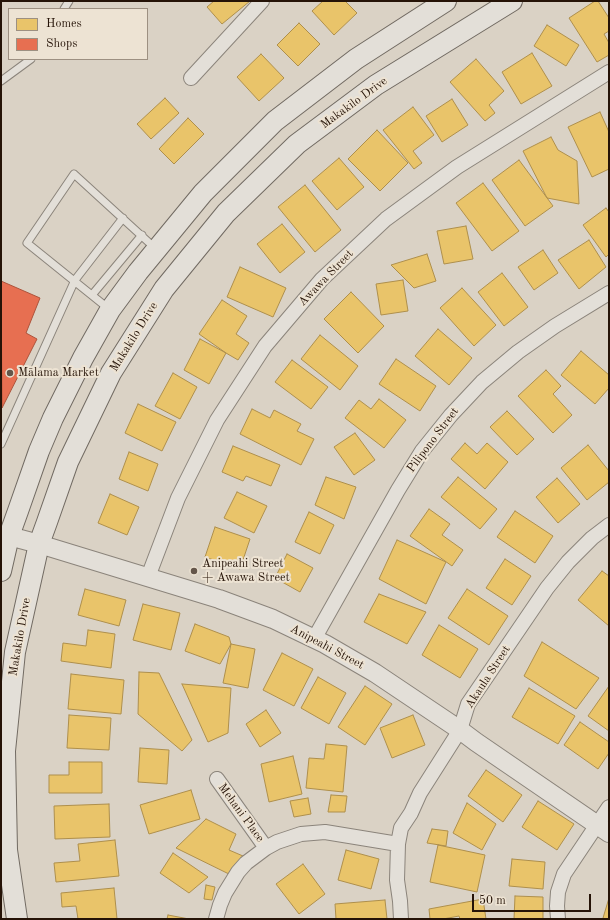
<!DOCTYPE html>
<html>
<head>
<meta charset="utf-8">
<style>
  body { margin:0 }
  #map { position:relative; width:610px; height:920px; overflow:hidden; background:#dad2c5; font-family:"Old Standard TT",serif }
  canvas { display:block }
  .frame { position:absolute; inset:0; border:2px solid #251307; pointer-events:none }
  .legend { position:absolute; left:8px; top:8px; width:140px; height:52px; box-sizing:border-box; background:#ede3d3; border:1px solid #9d9081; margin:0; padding:5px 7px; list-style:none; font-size:12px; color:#251307 }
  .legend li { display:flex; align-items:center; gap:8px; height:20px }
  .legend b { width:20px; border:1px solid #9d9081 }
  .scale { position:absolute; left:472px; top:894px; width:119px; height:18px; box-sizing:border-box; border:2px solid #251307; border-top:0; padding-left:5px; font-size:12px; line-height:14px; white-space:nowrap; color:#251307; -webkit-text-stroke:3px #ede3d3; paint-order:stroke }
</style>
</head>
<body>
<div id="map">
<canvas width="610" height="920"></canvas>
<div class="frame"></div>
<ul class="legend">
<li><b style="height:11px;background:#e9c46a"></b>Homes</li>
<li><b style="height:11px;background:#e76f51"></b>Shops</li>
</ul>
<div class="scale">50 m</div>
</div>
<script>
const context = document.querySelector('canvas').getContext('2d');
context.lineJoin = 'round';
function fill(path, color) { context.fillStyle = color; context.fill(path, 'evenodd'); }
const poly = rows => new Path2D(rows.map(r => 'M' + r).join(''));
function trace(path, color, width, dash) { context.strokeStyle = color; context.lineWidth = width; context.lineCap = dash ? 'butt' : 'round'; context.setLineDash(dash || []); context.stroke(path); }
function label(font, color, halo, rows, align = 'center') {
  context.font = font + ' "Old Standard TT",serif'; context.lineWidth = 4; context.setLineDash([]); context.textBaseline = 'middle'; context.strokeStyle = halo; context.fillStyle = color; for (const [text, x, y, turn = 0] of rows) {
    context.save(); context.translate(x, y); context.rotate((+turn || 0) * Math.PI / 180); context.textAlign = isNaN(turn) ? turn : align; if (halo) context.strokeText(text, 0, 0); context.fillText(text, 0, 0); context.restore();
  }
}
const homes = poly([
  [214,1,250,1,222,24,207,7,214,1],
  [323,1,345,1,357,13,334,35,312,11,323,1],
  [595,1,598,1,609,18,609,31,604,34,609,43,609,55,597,62,569,18,595,1],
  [299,23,320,44,298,66,277,45,299,23],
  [547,25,579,45,566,66,534,46,547,25],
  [532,53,552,86,521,104,502,72,532,53],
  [261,54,284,78,259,101,237,77,261,54],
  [476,59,504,91,489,105,495,113,485,121,450,82,476,59],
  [165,98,179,113,151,139,137,124,165,98],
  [452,99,468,125,442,142,426,116,452,99],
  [413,107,434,135,413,151,422,163,414,169,383,130,413,107],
  [600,112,609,132,609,169,592,177,568,127,600,112],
  [188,118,204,134,174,164,159,149,188,118],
  [377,130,408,163,380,191,348,159,377,130],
  [551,137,558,150,577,161,579,204,547,198,523,151,551,137],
  [339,158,364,187,337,210,312,181,339,158],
  [519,160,553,206,525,226,492,180,519,160],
  [483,183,519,231,492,251,456,203,483,183],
  [305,185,341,230,315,252,278,207,305,185],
  [606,208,609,212,609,254,606,257,583,225,606,208],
  [282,224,305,252,280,273,257,244,282,224],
  [466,226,473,259,444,264,437,231,466,226],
  [589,240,606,267,579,289,558,260,589,240],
  [543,250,558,273,534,290,518,267,543,250],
  [427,254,436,281,414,288,391,265,427,254],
  [240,267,286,288,273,317,227,297,240,267],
  [502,273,528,307,504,326,478,292,502,273],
  [403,280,408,311,381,315,376,284,403,280],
  [462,288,496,325,474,346,440,308,462,288],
  [351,292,384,326,358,353,324,319,351,292],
  [222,300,247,316,236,334,249,343,238,360,226,353,199,334,222,300],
  [438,329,472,358,449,385,415,356,438,329],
  [320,335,358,366,340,390,301,359,320,335],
  [200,339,226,353,209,384,184,370,200,339],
  [581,351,609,375,609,388,595,404,561,375,581,351],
  [396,359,436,386,420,411,379,384,396,359],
  [292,360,328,387,311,409,275,382,292,360],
  [546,370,561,386,553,394,572,415,553,433,518,396,546,370],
  [173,373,197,387,180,419,155,406,173,373],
  [379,399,406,420,384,448,345,418,359,400,371,409,379,399],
  [138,404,176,422,162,451,125,433,138,404],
  [252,409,270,418,274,410,301,424,297,431,314,439,301,465,240,434,252,409],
  [507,411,534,439,517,455,490,427,507,411],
  [355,433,375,460,354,475,334,447,355,433],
  [465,443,477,454,487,443,508,462,485,489,451,459,465,443],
  [588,445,609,471,609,482,587,500,561,468,588,445],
  [233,446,280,465,271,486,246,476,243,481,222,472,233,446],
  [129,452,158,464,148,491,119,479,129,452],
  [326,477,356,487,344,519,315,505,326,477],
  [458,477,497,509,480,529,441,497,458,477],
  [557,478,580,504,558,523,536,497,557,478],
  [237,492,267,506,254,533,224,518,237,492],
  [110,494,139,507,127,535,98,523,110,494],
  [429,509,450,524,442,535,463,550,452,566,410,536,429,509],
  [515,511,553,536,535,563,497,537,515,511],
  [309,512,334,525,320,554,295,542,309,512],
  [215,527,250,539,240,569,205,557,215,527],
  [397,540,446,562,426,604,379,579,397,540],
  [287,554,313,568,300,592,275,578,287,554],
  [505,559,531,576,512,605,486,588,505,559],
  [602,571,609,576,609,626,578,600,602,571],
  [85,589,126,600,119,626,78,615,85,589],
  [467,589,508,616,489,645,448,618,467,589],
  [379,594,426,612,407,644,364,622,379,594],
  [143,604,180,613,171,650,133,640,143,604],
  [195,624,229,637,231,644,220,664,185,651,195,624],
  [439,625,478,649,460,678,422,655,439,625],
  [88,630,115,634,111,668,61,661,63,643,86,646,88,630],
  [542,642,599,678,576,709,524,676,542,642],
  [231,644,255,649,248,688,223,683,231,644],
  [282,653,313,669,294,706,263,690,282,653],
  [139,672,159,673,192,740,182,751,138,714,139,672],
  [71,674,124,680,121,714,68,709,71,674],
  [318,677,346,693,329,724,301,708,318,677],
  [182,684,231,688,228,733,208,742,182,684],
  [365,686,392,704,365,745,338,727,365,686],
  [609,686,609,731,588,716,609,686],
  [529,688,575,716,558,744,512,717,529,688],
  [266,710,281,733,260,747,246,724,266,710],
  [69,715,111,718,109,750,67,748,69,715],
  [413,715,425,745,392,758,380,728,413,715],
  [580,722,609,742,609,753,598,769,564,745,580,722],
  [326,744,347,746,343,792,306,788,309,758,324,759,326,744],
  [140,748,169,750,167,784,138,782,140,748],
  [293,756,302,794,269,802,261,764,293,756],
  [69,762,102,762,102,793,49,793,49,775,69,775,69,762],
  [486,770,522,795,503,822,468,796,486,770],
  [191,790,200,819,149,834,140,805,191,790],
  [331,795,347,796,345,812,328,812,331,795],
  [308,798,311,814,294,817,290,801,308,798],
  [538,801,574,824,557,850,522,827,538,801],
  [467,803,496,824,482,850,453,833,467,803],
  [109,804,110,837,55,839,54,806,109,804],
  [206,819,236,834,229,850,243,856,233,876,176,848,206,819],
  [432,829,448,831,446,846,427,843,432,829],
  [115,840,119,876,56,882,54,863,80,861,78,844,115,840],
  [438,845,485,855,477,892,430,882,438,845],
  [346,850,379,859,371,889,338,880,346,850],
  [173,853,208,877,189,893,160,873,173,853],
  [512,859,545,862,543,889,509,886,512,859],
  [303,864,325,894,299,914,276,884,303,864],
  [206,885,215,887,212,900,204,899,206,885],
  [114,888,117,919,78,919,76,906,62,907,61,893,114,888],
  [515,896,543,897,543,919,514,919,515,896],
  [609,898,609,919,606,919,603,918,609,898],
  [483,899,486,919,460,919,459,916,443,919,430,919,429,909,483,899],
  [385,900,387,919,336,919,335,904,385,900],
  [168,915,189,919,167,919,168,915]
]);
fill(homes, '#e9c46a');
trace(homes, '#ae8f4c', 1);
const shops = poly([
  [1,281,40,298,26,333,37,339,2,408,1,281]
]);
fill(shops, '#e76f51');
trace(shops, '#ad533b', 1);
const service = poly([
  [64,9,69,1],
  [1,81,31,59],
  [92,295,142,235],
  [109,309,27,243,74,174,156,249],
  [1,444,75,280,123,218]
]);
const minor = poly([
  [191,78,262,1],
  [148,577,178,498,217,420,265,346,322,279,386,219,457,167,609,72],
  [314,639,398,490,422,451,451,415,482,382,518,352,555,326,609,293],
  [217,779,266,848],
  [216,919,220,905,225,893,238,872,246,863,266,848,277,842,301,834,325,832,398,844],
  [401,919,400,901,397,880,398,844,401,828,411,813,420,793,460,730,468,704,547,588,568,562,592,538,609,525],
  [558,919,557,906,558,892,564,874,609,807]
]);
const tertiary = poly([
  [9,536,39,544,219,599,273,619,325,644,375,673,460,730,476,742,609,833]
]);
const secondary = poly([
  [1,571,9,536,18,511,39,451,53,418,83,358,110,310,138,272,203,193,275,121,356,59,446,1],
  [17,919,7,850,5,751,15,652,39,544,47,522,68,462,111,373,164,289,226,213,297,144,376,85,512,1]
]);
trace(service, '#8b847b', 9);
trace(minor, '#8b847b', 16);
trace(tertiary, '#8b847b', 20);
trace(secondary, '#716a62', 22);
trace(service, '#e3dfd8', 7);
trace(minor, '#e3dfd8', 14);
trace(tertiary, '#e3dfd8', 18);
trace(secondary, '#e3dfd8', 20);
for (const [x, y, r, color] of [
  [10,373,4,"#64564a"],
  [194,571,4,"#64564a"]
]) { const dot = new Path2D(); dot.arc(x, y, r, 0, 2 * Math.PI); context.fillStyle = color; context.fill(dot); trace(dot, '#ede3d3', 1.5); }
label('12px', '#251307', '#ede3d3', [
  ["Makakilo Drive",354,103,-36],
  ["Awawa Street",326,278,-46],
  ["Makakilo Drive",134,337,-58],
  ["Pilipono Street",433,440,-53],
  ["Makakilo Drive",20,637,-80],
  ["Anipeahi Street",327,647,28],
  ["Akaula Street",488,677,-57],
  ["Mehani Place",241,813,54]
]);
label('12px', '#251307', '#ede3d3', [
  ["Mālama Market",18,373],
  ["Anipeahi Street",202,564],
  ["+ Awawa Street",202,578]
], 'left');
</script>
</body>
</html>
